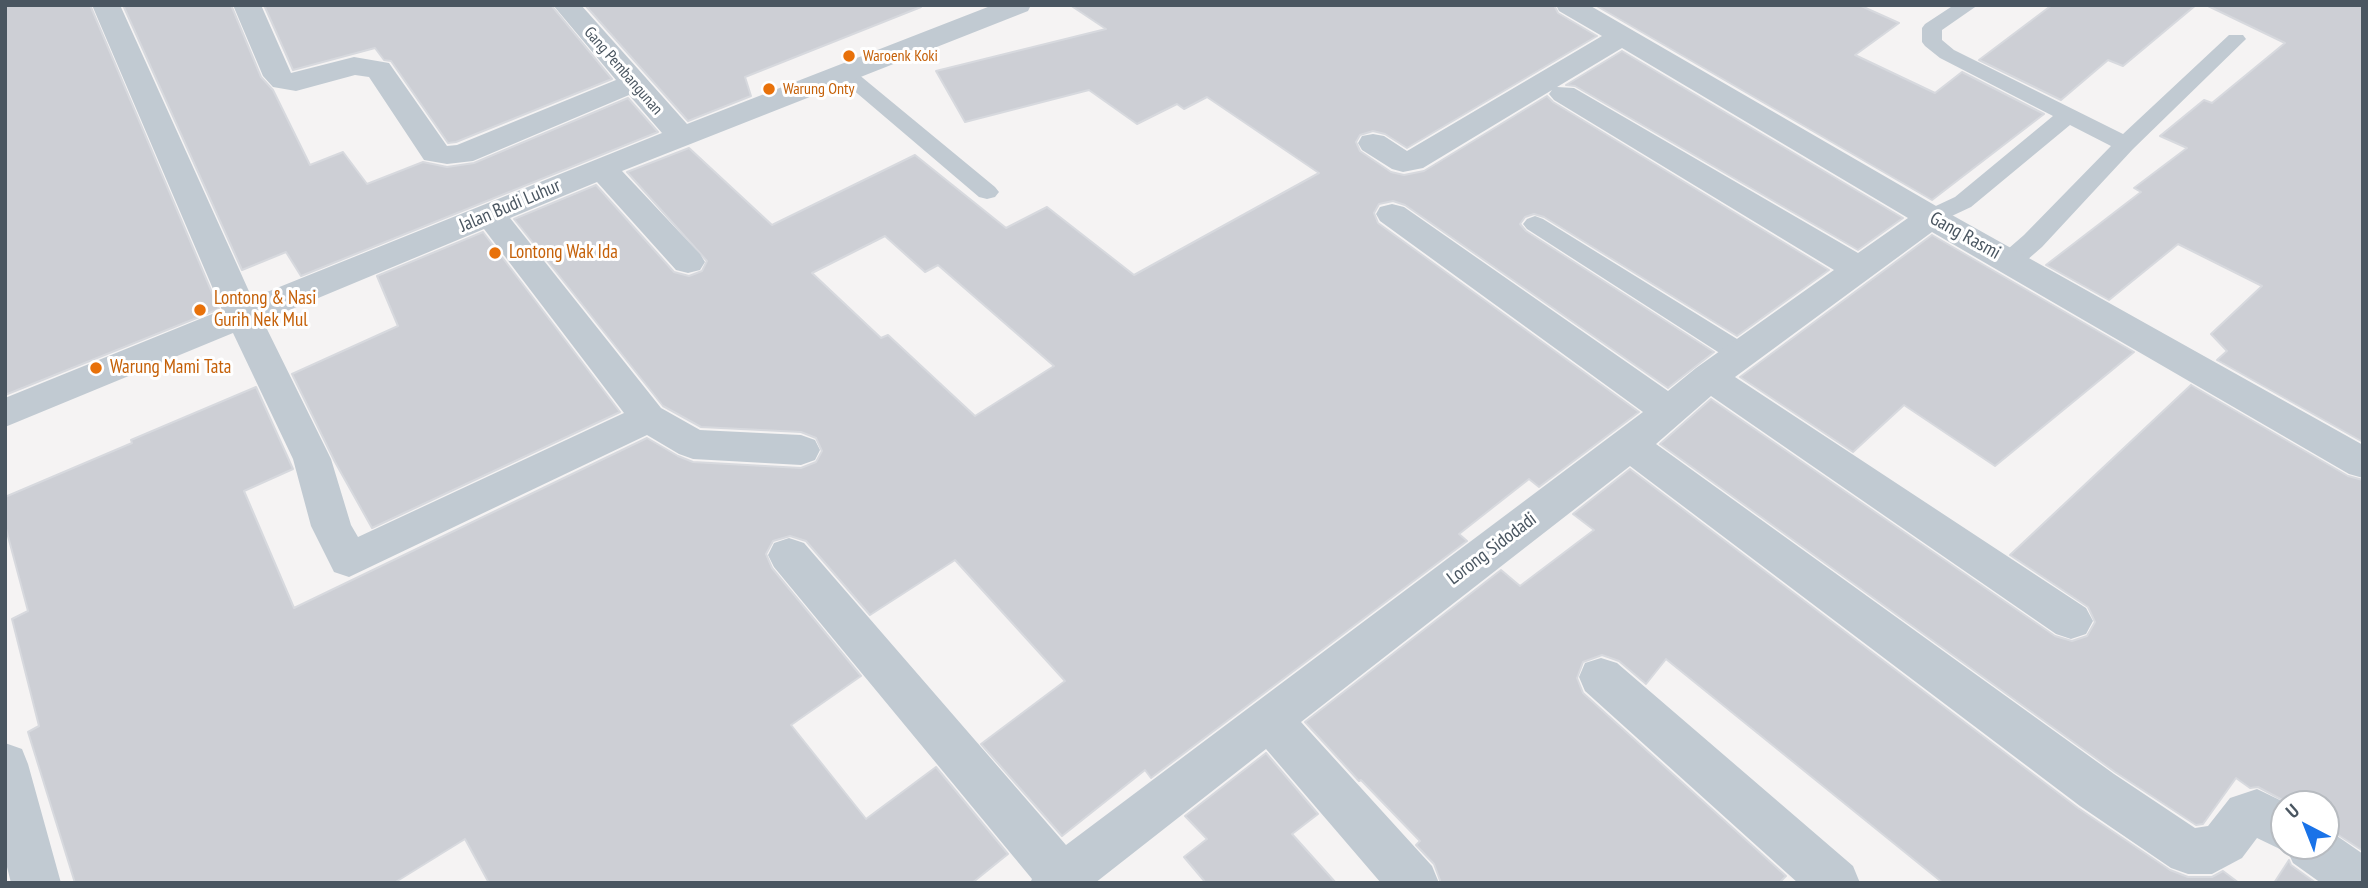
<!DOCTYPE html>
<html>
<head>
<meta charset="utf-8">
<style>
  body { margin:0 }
  #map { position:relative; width:2368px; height:888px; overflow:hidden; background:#f5f3f3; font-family:"PT Sans Narrow",sans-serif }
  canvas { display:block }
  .frame { position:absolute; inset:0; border:7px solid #4a5661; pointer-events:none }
  .north { position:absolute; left:2270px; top:790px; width:70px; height:70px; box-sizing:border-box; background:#fff; border:2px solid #b7bbc0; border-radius:50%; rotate:318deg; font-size:19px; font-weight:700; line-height:28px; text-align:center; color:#4a5661 }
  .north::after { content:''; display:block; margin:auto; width:24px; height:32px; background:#1a73e8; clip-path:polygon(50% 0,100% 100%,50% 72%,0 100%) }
</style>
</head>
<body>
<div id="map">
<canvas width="2368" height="888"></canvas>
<div class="frame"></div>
<div class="north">U</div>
</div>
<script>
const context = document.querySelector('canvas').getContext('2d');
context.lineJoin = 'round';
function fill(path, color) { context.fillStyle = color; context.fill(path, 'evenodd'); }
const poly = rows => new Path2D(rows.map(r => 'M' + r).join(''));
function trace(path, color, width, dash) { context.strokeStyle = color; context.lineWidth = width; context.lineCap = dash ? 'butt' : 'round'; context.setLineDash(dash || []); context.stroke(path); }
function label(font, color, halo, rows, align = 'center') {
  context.font = font + ' "PT Sans Narrow",sans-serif'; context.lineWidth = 6; context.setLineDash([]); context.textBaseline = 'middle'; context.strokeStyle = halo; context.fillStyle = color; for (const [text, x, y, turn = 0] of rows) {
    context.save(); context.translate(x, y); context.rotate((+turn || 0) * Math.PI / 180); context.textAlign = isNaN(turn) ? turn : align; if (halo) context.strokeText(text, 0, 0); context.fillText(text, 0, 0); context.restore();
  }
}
const building = poly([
  [5,5,90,5,219,309,5,395,5,5],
  [123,5,231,5,261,77,273,90,310,165,343,152,367,184,423,162,447,167,474,163,628,98,658,132,301,276,286,252,242,270,123,5],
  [264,5,551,5,612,79,456,142,448,143,391,61,384,60,375,48,293,70,264,5],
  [585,5,921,5,921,7,745,77,751,96,688,121,585,5],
  [1070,5,1554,5,1558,13,1597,36,1407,148,1385,134,1373,131,1360,135,1356,142,1360,151,1391,172,1404,175,1424,171,1547,96,1553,102,1829,270,1737,336,1544,217,1534,214,1525,217,1520,224,1526,231,1714,352,1668,388,1405,205,1393,201,1379,204,1374,213,1378,223,1639,412,1539,487,1529,479,1459,534,1467,541,1151,778,1145,770,1062,836,981,744,1065,681,955,560,870,615,806,541,790,536,773,541,766,554,772,568,861,676,791,725,866,819,936,767,1008,854,972,883,489,883,465,839,394,883,75,883,28,732,39,726,12,619,28,611,5,525,5,497,132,443,131,440,256,387,293,469,244,491,294,608,647,438,678,456,693,462,801,468,816,462,822,451,816,438,801,432,701,427,663,406,514,219,596,185,674,272,689,276,702,271,707,261,627,172,689,148,772,225,915,155,1006,228,1047,207,1134,275,1319,173,1207,97,1184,109,1177,104,1137,124,1089,90,965,122,936,71,1106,29,1070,5],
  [885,236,925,272,938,265,1054,366,975,416,888,335,881,338,812,273,885,236],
  [1595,5,1859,5,1899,23,1855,55,1935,93,1962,72,2044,114,1932,200,1595,5],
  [2052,5,2196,5,2123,66,2108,60,2061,100,1979,60,2052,5],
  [2206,5,2363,5,2363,442,2217,360,2227,351,2211,334,2262,286,2178,244,2109,300,2046,265,2141,192,2134,188,2187,148,2160,136,2204,100,2212,103,2285,43,2206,5],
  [1622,51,1903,218,1858,250,1575,86,1566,85,1622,51],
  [483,232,620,412,372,528,335,462,292,374,398,326,377,276,483,232],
  [1932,235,2134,352,1995,466,1904,405,1853,452,1740,377,1932,235],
  [2191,385,2348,476,2363,480,2363,851,2326,827,2326,804,2290,804,2258,787,2250,788,2236,778,2203,824,2196,825,2115,772,1660,444,1711,399,2055,636,2072,641,2087,636,2095,622,2088,607,2010,555,2191,385],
  [1630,469,2078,808,2170,870,2188,877,2212,877,2223,871,2239,883,1943,883,1666,659,1646,684,1619,661,1602,655,1583,662,1577,678,1583,693,1786,876,1779,883,1441,883,1434,864,1416,845,1420,841,1361,780,1359,781,1305,722,1501,570,1520,586,1594,530,1573,514,1630,469],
  [1266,753,1318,814,1292,834,1336,883,1206,883,1184,857,1207,839,1185,816,1266,753],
  [2289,860,2291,865,2316,883,2274,883,2289,860]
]);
fill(building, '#cdcfd5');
trace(building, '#d7d9de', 2);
fill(poly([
  [1954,5,1978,5,1942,30,1942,40,1954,50,2123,134,2229,35,2243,35,2246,39,2133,149,2042,247,2019,267,2010,269,2001,267,1998,261,2001,255,2024,235,2111,146,2070,125,1971,207,1939,222,1931,225,1923,222,1919,217,1923,212,1955,197,2053,116,1940,58,1925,46,1922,42,1922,28,1925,24,1954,5],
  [845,67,852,69,995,187,999,192,995,197,987,199,979,197,838,77,834,73,838,69,845,67],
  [1535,216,1543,219,1750,347,1754,354,1750,361,1741,363,1732,361,1527,229,1523,224,1527,219,1535,216]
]), '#c1cad2');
fill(poly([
  [92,5,120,5,252,298,662,133,629,95,473,161,447,164,424,160,369,77,355,75,296,91,273,87,263,76,233,5,261,5,291,73,354,57,389,63,447,146,457,145,616,80,553,5,581,5,687,124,993,5,1031,5,1028,11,622,171,700,254,705,262,700,270,688,273,676,270,597,182,510,218,661,408,700,430,801,435,815,440,820,450,815,460,801,465,693,459,679,454,647,435,349,577,334,572,311,526,293,459,233,333,5,427,5,398,222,310,92,5],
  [484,229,624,413,358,537,351,525,331,459,263,321,484,229],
  [1556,5,1589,5,1943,210,2363,445,2363,478,2349,474,1932,232,1735,377,2086,608,2093,621,2086,634,2071,639,2056,634,1711,396,1656,444,2114,774,2195,828,2208,826,2230,798,2257,789,2288,804,2284,804,2284,846,2326,846,2327,829,2363,854,2363,883,2321,883,2293,863,2287,850,2284,851,2257,838,2242,858,2212,874,2188,874,2171,868,2080,806,1630,466,1301,722,1432,866,1439,883,1381,883,1266,749,1095,883,1030,883,1032,879,774,567,768,555,774,543,789,538,804,543,1066,845,1643,412,1380,221,1376,214,1380,207,1392,204,1404,207,1668,391,1696,368,1834,270,1554,100,1549,94,1552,90,1423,168,1403,172,1392,169,1362,150,1358,143,1362,136,1373,134,1384,136,1407,151,1602,36,1559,11,1556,5],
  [1622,48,1908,218,1858,253,1574,88,1557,87,1622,48],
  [1601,658,1617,663,1853,866,1860,883,1798,883,1585,691,1579,677,1585,663,1601,658],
  [5,743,22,749,28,764,61,883,11,883,5,859,5,743]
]), '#c1cad2');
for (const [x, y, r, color] of [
  [849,56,7,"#e8710a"],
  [769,89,7,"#e8710a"],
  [495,253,7,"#e8710a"],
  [200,310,7,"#e8710a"],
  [96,368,7,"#e8710a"]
]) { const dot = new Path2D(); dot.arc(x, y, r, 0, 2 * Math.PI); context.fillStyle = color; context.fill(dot); trace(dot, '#fff', 2.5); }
label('16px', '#c56008', '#fff', [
  ["Waroenk Koki",863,56],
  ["Warung Onty",783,89]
], 'left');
label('16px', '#4a5661', '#fff', [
  ["Gang Pembangunan",623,71,49]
]);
label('19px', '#4a5661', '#fff', [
  ["Jalan Budi Luhur",510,206,-23],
  ["Gang Rasmi",1965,236,29],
  ["Lorong Sidodadi",1492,549,-37]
]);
label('19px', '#c56008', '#fff', [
  ["Lontong Wak Ida",509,253],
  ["Lontong & Nasi",214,299],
  ["Gurih Nek Mul",214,321],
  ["Warung Mami Tata",110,368]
], 'left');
</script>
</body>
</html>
